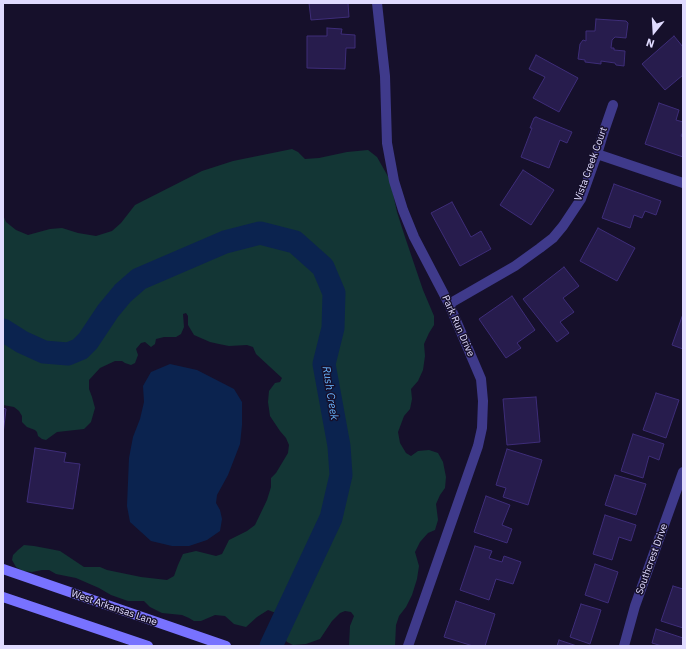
<!DOCTYPE html>
<html>
<head>
<meta charset="utf-8">
<style>
  body { margin:0 }
  #map { position:relative; width:686px; height:649px; overflow:hidden; background:#16102b; font-family:"IBM Plex Sans",sans-serif }
  canvas { display:block }
  .frame { position:absolute; inset:0; border:4px solid #e0dbff; pointer-events:none }
  .north { position:absolute; left:634px; top:12px; width:40px; height:40px; -webkit-text-stroke:3px #16102b; paint-order:stroke; rotate:198deg; font-size:11px; font-weight:700; line-height:16px; text-align:center; color:#e0dbff }
  .north::after { content:''; display:block; margin:auto; width:14px; height:18px; background:#e0dbff; clip-path:polygon(50% 0,100% 100%,50% 72%,0 100%) }
</style>
</head>
<body>
<div id="map">
<canvas width="686" height="649"></canvas>
<div class="frame"></div>
<div class="north">N</div>
</div>
<script>
const context = document.querySelector('canvas').getContext('2d');
context.lineJoin = 'round';
function fill(path, color) { context.fillStyle = color; context.fill(path, 'evenodd'); }
const poly = rows => new Path2D(rows.map(r => 'M' + r).join(''));
function trace(path, color, width, dash) { context.strokeStyle = color; context.lineWidth = width; context.lineCap = dash ? 'butt' : 'round'; context.setLineDash(dash || []); context.stroke(path); }
function label(font, color, halo, rows, align = 'center') {
  context.font = font + ' "IBM Plex Sans",sans-serif'; context.lineWidth = 3; context.setLineDash([]); context.textBaseline = 'middle'; context.strokeStyle = halo; context.fillStyle = color; for (const [text, x, y, turn = 0] of rows) {
    context.save(); context.translate(x, y); context.rotate((+turn || 0) * Math.PI / 180); context.textAlign = isNaN(turn) ? turn : align; if (halo) context.strokeText(text, 0, 0); context.fillText(text, 0, 0); context.restore();
  }
}
fill(poly([
  [292,149,298,152,305,159,319,158,347,152,368,150,377,157,390,180,397,212,405,237,423,290,434,316,434,325,429,333,424,344,425,356,423,370,418,381,411,389,412,399,410,409,404,416,398,432,400,443,406,453,411,456,418,451,429,450,438,453,443,462,446,477,445,488,440,495,436,504,438,520,435,530,428,533,420,542,415,552,419,566,417,579,412,595,406,607,399,616,396,625,395,646,349,646,350,626,354,616,351,612,345,611,340,613,332,621,320,639,306,644,293,645,287,642,283,637,276,613,268,610,257,617,246,627,234,624,225,616,215,615,201,621,194,621,189,618,182,615,162,613,150,607,144,601,128,601,111,595,99,588,76,578,56,574,49,570,42,570,32,572,23,571,16,567,12,560,13,555,18,550,24,545,34,546,50,549,60,551,84,567,100,567,107,570,141,577,167,580,174,576,178,565,183,554,196,551,216,556,222,554,229,540,247,531,255,525,267,500,271,487,271,478,276,473,288,453,289,445,286,438,280,431,270,416,268,402,269,391,275,383,280,382,282,378,256,354,253,347,247,345,229,346,219,344,210,342,194,335,188,325,188,316,186,313,183,314,184,327,181,334,176,337,164,337,156,339,155,344,151,347,145,342,141,343,136,349,138,355,135,363,131,365,125,363,122,361,115,361,100,368,89,380,89,389,92,397,95,408,91,422,84,429,57,432,46,440,42,439,38,436,37,432,35,430,27,427,22,422,22,416,19,411,14,407,3,405,3,215,6,222,16,230,28,235,50,229,62,228,78,233,96,236,112,231,121,223,135,205,202,171,233,161]
]), '#133635');
fill(poly([
  [170,364,197,370,234,389,242,402,242,425,240,444,228,475,217,495,216,503,220,510,222,519,220,531,207,540,189,546,172,546,151,541,130,522,127,506,129,458,133,437,140,419,144,402,143,386,151,372]
]), '#0b234f');
trace(poly([
  [3,330,22,342,44,352,68,354,80,349,88,341,108,311,123,293,139,279,225,242,260,233,295,242,323,267,334,293,333,328,324,364,339,446,341,475,331,518,271,646]
]), '#0b234f', 23);
const building = poly([
  [309,3,348,3,349,17,311,20,309,3],
  [596,19,626,21,628,23,626,38,615,37,612,40,611,48,614,48,614,50,625,51,624,66,616,65,615,63,601,61,601,64,585,62,585,60,578,59,580,44,583,40,586,41,586,31,595,31,596,19],
  [327,28,342,29,341,34,355,35,355,48,346,48,345,69,307,68,307,36,327,36,327,28],
  [674,36,683,47,683,75,665,90,642,64,674,36],
  [536,55,578,78,559,112,533,98,545,77,529,69,536,55],
  [659,103,679,110,676,120,683,122,683,132,681,136,683,137,683,157,645,144,659,103],
  [536,117,572,132,567,143,560,140,549,168,521,157,532,128,530,128,534,118,536,117],
  [523,170,554,190,531,225,500,205,523,170],
  [614,184,661,201,656,215,645,211,642,218,634,215,630,228,602,218,614,184],
  [452,202,471,237,481,231,491,249,460,266,431,213,452,202],
  [598,228,635,248,617,281,580,261,598,228],
  [564,267,579,286,563,298,574,312,560,322,569,333,557,342,523,299,564,267],
  [512,296,535,330,517,343,521,348,506,358,479,319,512,296],
  [683,314,683,349,672,345,683,314],
  [656,393,679,400,666,438,643,430,656,393],
  [536,397,540,442,507,445,503,399,536,397],
  [3,408,6,409,3,434,3,408],
  [633,434,664,444,659,460,649,456,643,478,621,471,633,434],
  [35,448,66,453,64,462,80,464,73,509,27,502,35,448],
  [507,449,542,460,528,505,503,497,506,488,496,485,507,449],
  [615,475,646,484,636,515,605,505,615,475],
  [486,496,510,505,502,525,512,529,507,543,474,532,486,496],
  [605,515,636,525,631,541,619,537,612,560,593,554,605,515],
  [475,546,492,551,489,558,502,562,504,556,521,562,513,584,496,579,489,600,460,590,475,546],
  [595,564,618,572,608,603,585,595,595,564],
  [673,586,683,589,683,628,661,621,673,586],
  [456,601,495,614,485,646,473,646,444,637,456,601],
  [581,604,601,610,590,644,570,637,581,604],
  [656,629,683,638,683,646,662,646,652,643,656,629],
  [559,640,577,646,557,646,559,640]
]);
fill(building, '#271c4d');
trace(building, '#3e2d79', 1);
trace(poly([
  [377,3,385,76,387,143,394,181,403,210,414,237,449,304,481,379,483,401,482,428,478,446,408,646],
  [597,154,683,183],
  [449,304,515,266,540,248,553,238,563,226,581,199,597,154,604,131,613,105],
  [624,646,635,606,683,472]
]), '#3f3a8b', 10);
trace(poly([
  [3,569,226,646],
  [3,597,148,646]
]), '#7872ff', 10);
label('10px', '#e0dbff', '#16102b', [
  ["Vista Creek Court",591,164,-70],
  ["Park Run Drive",458,326,66],
  ["Southcrest Drive",652,559,-70],
  ["West Arkansas Lane",114,608,19]
]);
label('italic 11px', '#69b6ff', '#16102b', [
  ["Rush Creek",330,393,81]
]);
</script>
</body>
</html>
